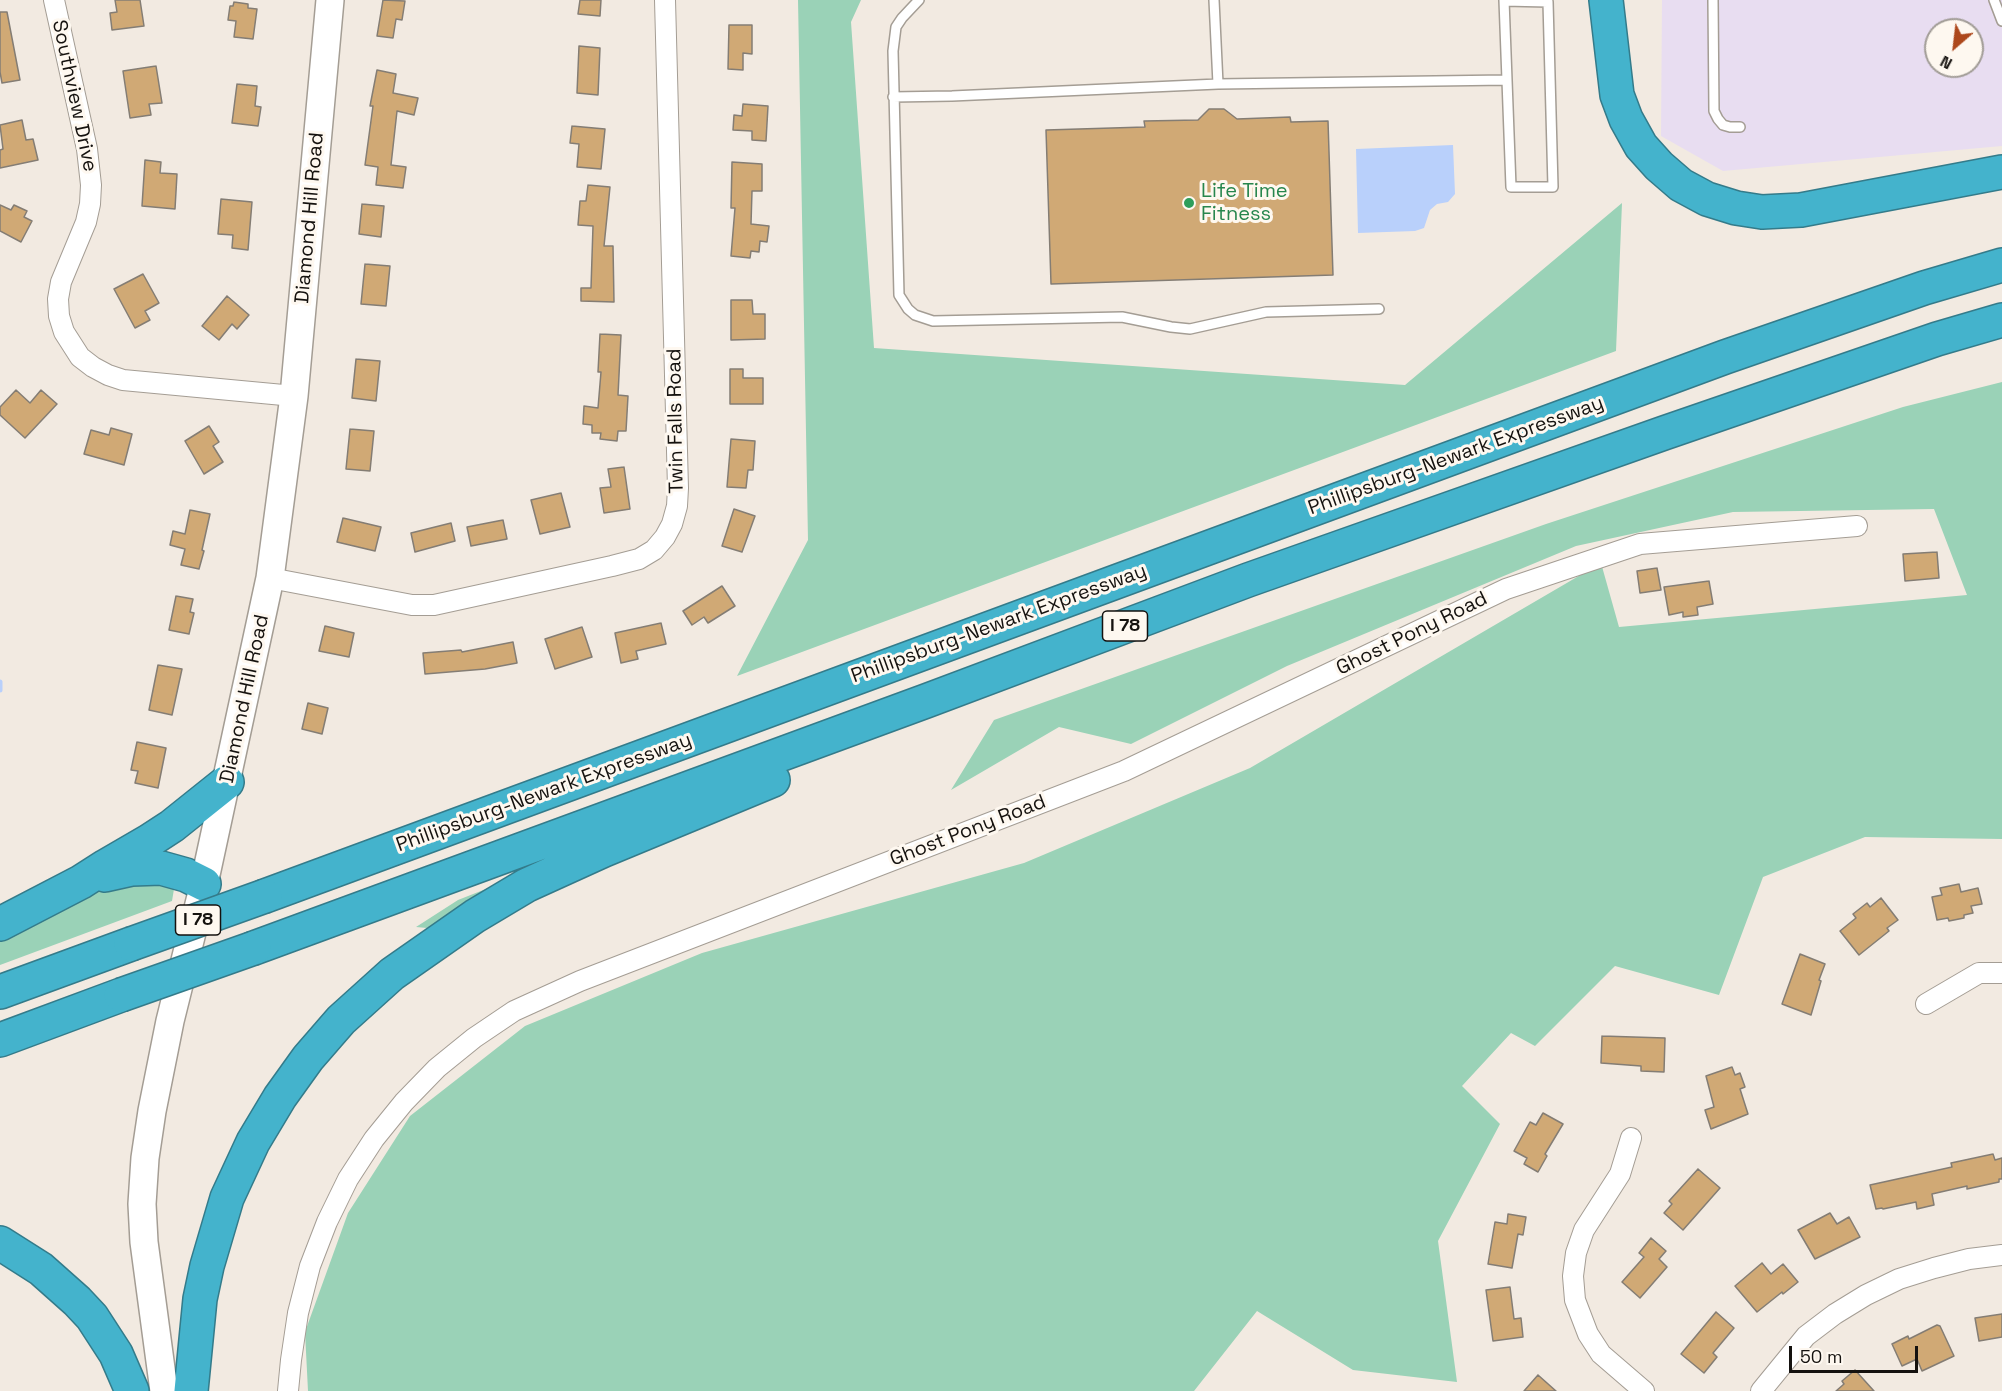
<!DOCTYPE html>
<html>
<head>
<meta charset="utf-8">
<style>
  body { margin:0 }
  #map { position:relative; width:2002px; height:1391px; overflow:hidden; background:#f2eae1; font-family:"Space Grotesk",sans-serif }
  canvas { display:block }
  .north { position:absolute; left:1924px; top:18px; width:60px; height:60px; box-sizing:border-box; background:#fef8f0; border:2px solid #a19c96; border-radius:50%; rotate:208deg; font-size:16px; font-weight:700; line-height:24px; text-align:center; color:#15120f }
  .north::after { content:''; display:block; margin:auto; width:21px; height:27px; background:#ad481c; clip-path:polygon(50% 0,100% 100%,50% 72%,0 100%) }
  .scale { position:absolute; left:1789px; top:1346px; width:129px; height:27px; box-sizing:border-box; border:3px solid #15120f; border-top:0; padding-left:8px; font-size:18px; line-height:21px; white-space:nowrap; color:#15120f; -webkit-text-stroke:4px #fef8f0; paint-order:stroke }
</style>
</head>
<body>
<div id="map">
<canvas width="2002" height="1391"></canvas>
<div class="north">N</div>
<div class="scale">50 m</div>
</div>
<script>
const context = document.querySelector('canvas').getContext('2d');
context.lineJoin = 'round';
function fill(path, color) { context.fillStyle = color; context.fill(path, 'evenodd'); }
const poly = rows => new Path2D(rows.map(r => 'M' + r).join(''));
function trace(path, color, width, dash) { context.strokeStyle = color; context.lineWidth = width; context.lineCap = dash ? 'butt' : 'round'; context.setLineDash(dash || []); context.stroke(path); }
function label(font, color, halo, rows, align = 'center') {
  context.font = font + ' "Space Grotesk",sans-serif'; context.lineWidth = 6; context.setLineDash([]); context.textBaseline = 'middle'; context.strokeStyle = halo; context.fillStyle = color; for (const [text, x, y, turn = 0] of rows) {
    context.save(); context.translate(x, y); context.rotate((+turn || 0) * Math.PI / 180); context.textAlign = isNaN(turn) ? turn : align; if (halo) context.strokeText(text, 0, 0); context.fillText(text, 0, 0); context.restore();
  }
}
fill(poly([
  [1662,0,2002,0,2002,146,1723,171,1661,136],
  [1936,30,1972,30,1972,66,1936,66]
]), '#e8ddf1');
fill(poly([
  [798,0,861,0,851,22,874,348,1405,385,1622,203,1616,351,737,676,808,540],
  [2002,382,2002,839,1865,837,1763,877,1719,995,1615,966,1535,1046,1511,1033,1462,1086,1500,1124,1438,1241,1457,1382,1353,1370,1257,1311,1194,1391,308,1391,305,1332,348,1213,410,1116,525,1026,702,953,1024,863,1250,768,1601,563,1619,627,1967,595,1934,509,1733,512,1576,546,1287,666,1131,744,1059,727,951,790,994,720,1546,524,1903,407],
  [114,879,175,883,172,901,0,965,0,938],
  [501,883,441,923,427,928,416,927,458,900]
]), '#9ad2b7');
fill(poly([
  [1453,145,1455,194,1448,202,1437,204,1430,210,1424,228,1415,231,1358,233,1356,149]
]), '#b9d0fb');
trace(poly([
  [0,682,0,690]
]), '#b9d0fb', 5);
const building = poly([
  [115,0,140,0,144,26,112,30,110,13,117,12,115,0],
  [383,0,405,1,402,20,396,19,393,38,377,36,383,0],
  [580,0,601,0,600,16,578,14,580,0],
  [234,2,248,4,248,8,257,9,253,39,234,37,236,21,228,20,230,6,233,6,234,2],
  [0,12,7,12,20,80,2,83,0,72,0,12],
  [729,25,752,25,752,54,743,53,743,70,728,69,729,25],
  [579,46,600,48,598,95,577,93,579,46],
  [156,66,162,103,149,104,151,115,130,118,123,71,156,66],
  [377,70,396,74,393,93,418,98,414,115,397,111,391,165,406,167,403,188,376,185,378,167,365,165,373,106,370,106,377,70],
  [237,84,257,86,255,106,261,107,258,126,232,123,237,84],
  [743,104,768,106,766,141,752,140,752,131,733,130,734,115,742,116,743,104],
  [1209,109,1224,109,1237,119,1290,117,1291,122,1328,121,1333,275,1051,284,1046,130,1145,127,1144,121,1198,120,1209,109],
  [22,120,26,140,33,139,38,160,0,168,0,150,3,149,0,125,22,120],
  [572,126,605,129,601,169,577,167,579,144,570,143,572,126],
  [145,160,161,162,160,173,177,174,175,209,142,206,145,160],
  [732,162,762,164,762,191,752,191,751,224,769,226,767,242,760,241,759,252,751,251,750,258,731,256,735,208,731,208,732,162],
  [588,185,610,187,604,246,613,246,614,302,581,301,581,288,591,288,593,226,578,225,580,201,586,201,588,185],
  [221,199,252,202,248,250,232,248,233,235,218,234,221,199],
  [362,204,384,206,381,237,359,234,362,204],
  [0,205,11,210,14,205,27,211,24,217,32,221,21,242,0,231,0,205],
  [365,264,390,266,386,306,361,304,365,264],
  [143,274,159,303,145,311,150,320,135,328,114,289,143,274],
  [227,296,249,315,237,329,232,324,219,340,202,326,227,296],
  [731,300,752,300,753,314,765,314,765,339,731,340,731,300],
  [600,334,621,335,618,395,628,396,626,431,618,431,617,441,600,439,601,433,592,433,592,425,583,424,584,406,598,408,601,372,598,372,600,334],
  [356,359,380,361,376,401,352,398,356,359],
  [730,369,743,369,743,378,763,378,763,404,730,404,730,369],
  [16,390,30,403,41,390,57,404,25,438,0,415,0,407,16,390],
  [209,426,219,442,213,446,223,462,204,474,185,441,209,426],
  [111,428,132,434,124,465,84,454,91,430,109,435,111,428],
  [350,429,374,431,370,471,346,469,350,429],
  [731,439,755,441,753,470,748,470,746,488,727,487,731,439],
  [624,467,630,509,604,513,600,488,611,487,608,469,624,467],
  [561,493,570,527,540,534,531,500,561,493],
  [734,509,755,516,742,552,722,546,734,509],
  [190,510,210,514,202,550,204,551,199,569,181,565,185,549,170,545,173,531,185,534,190,510],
  [343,518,381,527,375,551,337,542,343,518],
  [503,520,507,539,471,546,467,527,503,520],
  [451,523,455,541,415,552,411,533,451,523],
  [1937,552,1939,578,1905,581,1903,554,1937,552],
  [1657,568,1661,590,1640,593,1637,571,1657,568],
  [1709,581,1713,604,1697,607,1698,615,1683,617,1683,612,1669,615,1664,587,1709,581],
  [722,586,735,606,708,623,704,617,692,625,683,611,722,586],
  [176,596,193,599,190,612,194,613,189,634,169,630,176,596],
  [661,623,666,644,636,651,638,659,621,663,615,633,661,623],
  [325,626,354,633,349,657,319,651,325,626],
  [582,627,592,657,555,669,545,639,582,627],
  [513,642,517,663,485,669,425,674,423,653,461,650,462,652,513,642],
  [158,665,182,669,172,715,149,710,158,665],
  [308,703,328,708,322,734,302,729,308,703],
  [137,742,166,748,158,788,135,783,138,771,131,770,137,742],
  [1959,884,1961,892,1978,888,1982,904,1971,906,1973,913,1964,915,1964,918,1949,921,1948,918,1937,920,1932,897,1942,895,1940,888,1959,884],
  [1881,898,1898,920,1887,928,1889,931,1859,955,1840,931,1856,918,1853,914,1867,903,1870,907,1881,898],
  [1800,954,1825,964,1819,980,1821,981,1811,1015,1782,1004,1800,954],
  [1602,1036,1665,1038,1664,1072,1641,1071,1641,1066,1601,1063,1602,1036],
  [1732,1067,1735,1075,1740,1073,1745,1087,1740,1089,1748,1114,1711,1129,1705,1110,1714,1107,1706,1076,1732,1067],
  [1543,1113,1563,1124,1545,1154,1547,1156,1538,1172,1524,1164,1527,1158,1514,1151,1530,1122,1536,1125,1543,1113],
  [1993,1154,1995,1160,2002,1158,2002,1179,1999,1179,1999,1182,1967,1189,1967,1186,1932,1194,1934,1205,1917,1209,1916,1202,1883,1209,1882,1208,1876,1209,1870,1185,1952,1167,1951,1163,1993,1154],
  [1698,1169,1720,1188,1683,1230,1664,1213,1672,1204,1669,1201,1698,1169],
  [1830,1213,1837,1224,1849,1217,1860,1237,1815,1259,1798,1230,1830,1213],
  [1508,1214,1526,1217,1523,1235,1518,1234,1512,1268,1488,1264,1495,1222,1507,1224,1508,1214],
  [1651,1238,1666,1251,1659,1259,1667,1267,1640,1298,1622,1282,1644,1257,1639,1253,1651,1238],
  [1762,1263,1771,1274,1783,1264,1798,1282,1783,1294,1782,1292,1757,1312,1735,1286,1762,1263],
  [1510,1287,1514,1319,1521,1318,1523,1337,1493,1341,1486,1290,1510,1287],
  [1716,1312,1734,1328,1713,1353,1717,1357,1704,1373,1681,1354,1716,1312],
  [2002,1314,2002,1337,1979,1341,1975,1318,2002,1314],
  [1937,1325,1940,1326,1954,1356,1922,1371,1917,1359,1902,1366,1892,1344,1908,1336,1909,1339,1937,1325],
  [1855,1370,1874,1391,1836,1391,1844,1384,1842,1381,1855,1370],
  [1538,1375,1556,1391,1524,1391,1538,1375]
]);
fill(building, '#d0a975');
trace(building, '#847d74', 1.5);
const service = poly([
  [919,0,902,18,896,27,893,51,899,295,908,309,915,315,933,321,1122,317,1171,327,1190,329,1266,312,1379,309],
  [1214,0,1218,84],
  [1504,0,1511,187,1553,187,1548,2,1504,1],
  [1713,0,1714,111,1718,119,1723,125,1730,127,1740,127],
  [1994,0,2002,21],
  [893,97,952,96,1218,84,1507,80]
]);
const minor = poly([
  [54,0,87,149,91,185,90,204,86,222,61,282,58,299,59,316,64,332,80,357,93,367,108,375,123,380,294,396],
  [270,578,412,605,434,605,612,566,639,559,654,550,665,537,672,524,677,506,678,488,665,0],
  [1926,1004,1979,973,2002,973],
  [1631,1138,1620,1174,1584,1230,1576,1253,1573,1276,1575,1300,1588,1334,1601,1354,1644,1391],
  [288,1391,291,1360,298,1313,310,1266,327,1222,348,1179,374,1139,404,1102,437,1068,474,1038,514,1011,580,981,1124,771,1506,589,1640,544,1857,526],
  [1761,1391,1806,1336,1835,1314,1866,1295,1899,1279,1934,1268,1969,1259,2002,1255]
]);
const secondary = poly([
  [164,1391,144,1242,142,1204,145,1158,152,1111,170,1021,204,884,270,578,294,396,330,0]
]);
const motorway = poly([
  [1606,0,1617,95,1626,119,1641,146,1659,166,1681,185,1707,199,1736,208,1762,212,1801,210,2002,172],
  [105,875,132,869,161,868,186,875,204,884],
  [265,896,1725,357,1924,288,2002,265],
  [0,924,81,882,106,866,149,841,172,826,227,782],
  [254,948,926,701,1248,580,1664,433,1937,339,2002,320],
  [0,992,131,944],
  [0,1040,121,995],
  [0,1243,41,1269,77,1301,92,1317,116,1354,132,1391],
  [191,1391,200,1299,207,1266,227,1198,253,1142,280,1097,308,1058,341,1020,392,974,475,916,527,885,604,850,773,780]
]);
trace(service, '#a49d94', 12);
trace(minor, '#a49d94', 22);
trace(secondary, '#a49d94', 30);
trace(motorway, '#347b8a', 36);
trace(service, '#fff', 9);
trace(minor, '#fff', 20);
trace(secondary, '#fff', 27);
trace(motorway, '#44b3cc', 33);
const motorwayBridge = poly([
  [131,944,265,896],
  [121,995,254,948]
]);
trace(motorwayBridge, '#347b8a', 36, []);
trace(motorwayBridge, '#44b3cc', 33);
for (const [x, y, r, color] of [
  [1189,203,6,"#2e9e5b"]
]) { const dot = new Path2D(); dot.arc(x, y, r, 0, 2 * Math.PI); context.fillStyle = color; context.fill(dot); trace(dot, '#fef8f0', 2); }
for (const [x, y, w] of [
  [1125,626,45],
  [198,920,45]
]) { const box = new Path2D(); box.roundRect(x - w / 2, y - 15, w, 30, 4.5); context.fillStyle = '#fef8f0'; context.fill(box); trace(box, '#15120f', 1.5); }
label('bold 18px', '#15120f', null, [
  ["I 78",1125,626],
  ["I 78",198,920]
]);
label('20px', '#15120f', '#fef8f0', [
  ["Southview Drive",74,96,78],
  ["Diamond Hill Road",310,218,-85],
  ["Twin Falls Road",676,421,-91],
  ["Phillipsburg-Newark Expressway",1456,456,-20],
  ["Phillipsburg-Newark Expressway",999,624,-20],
  ["Ghost Pony Road",1412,634,-26],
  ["Diamond Hill Road",245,699,-78],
  ["Phillipsburg-Newark Expressway",544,793,-20],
  ["Ghost Pony Road",968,831,-21]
]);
label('20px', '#27864d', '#fef8f0', [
  ["Life Time",1201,192],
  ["Fitness",1201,215]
], 'left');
</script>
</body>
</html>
